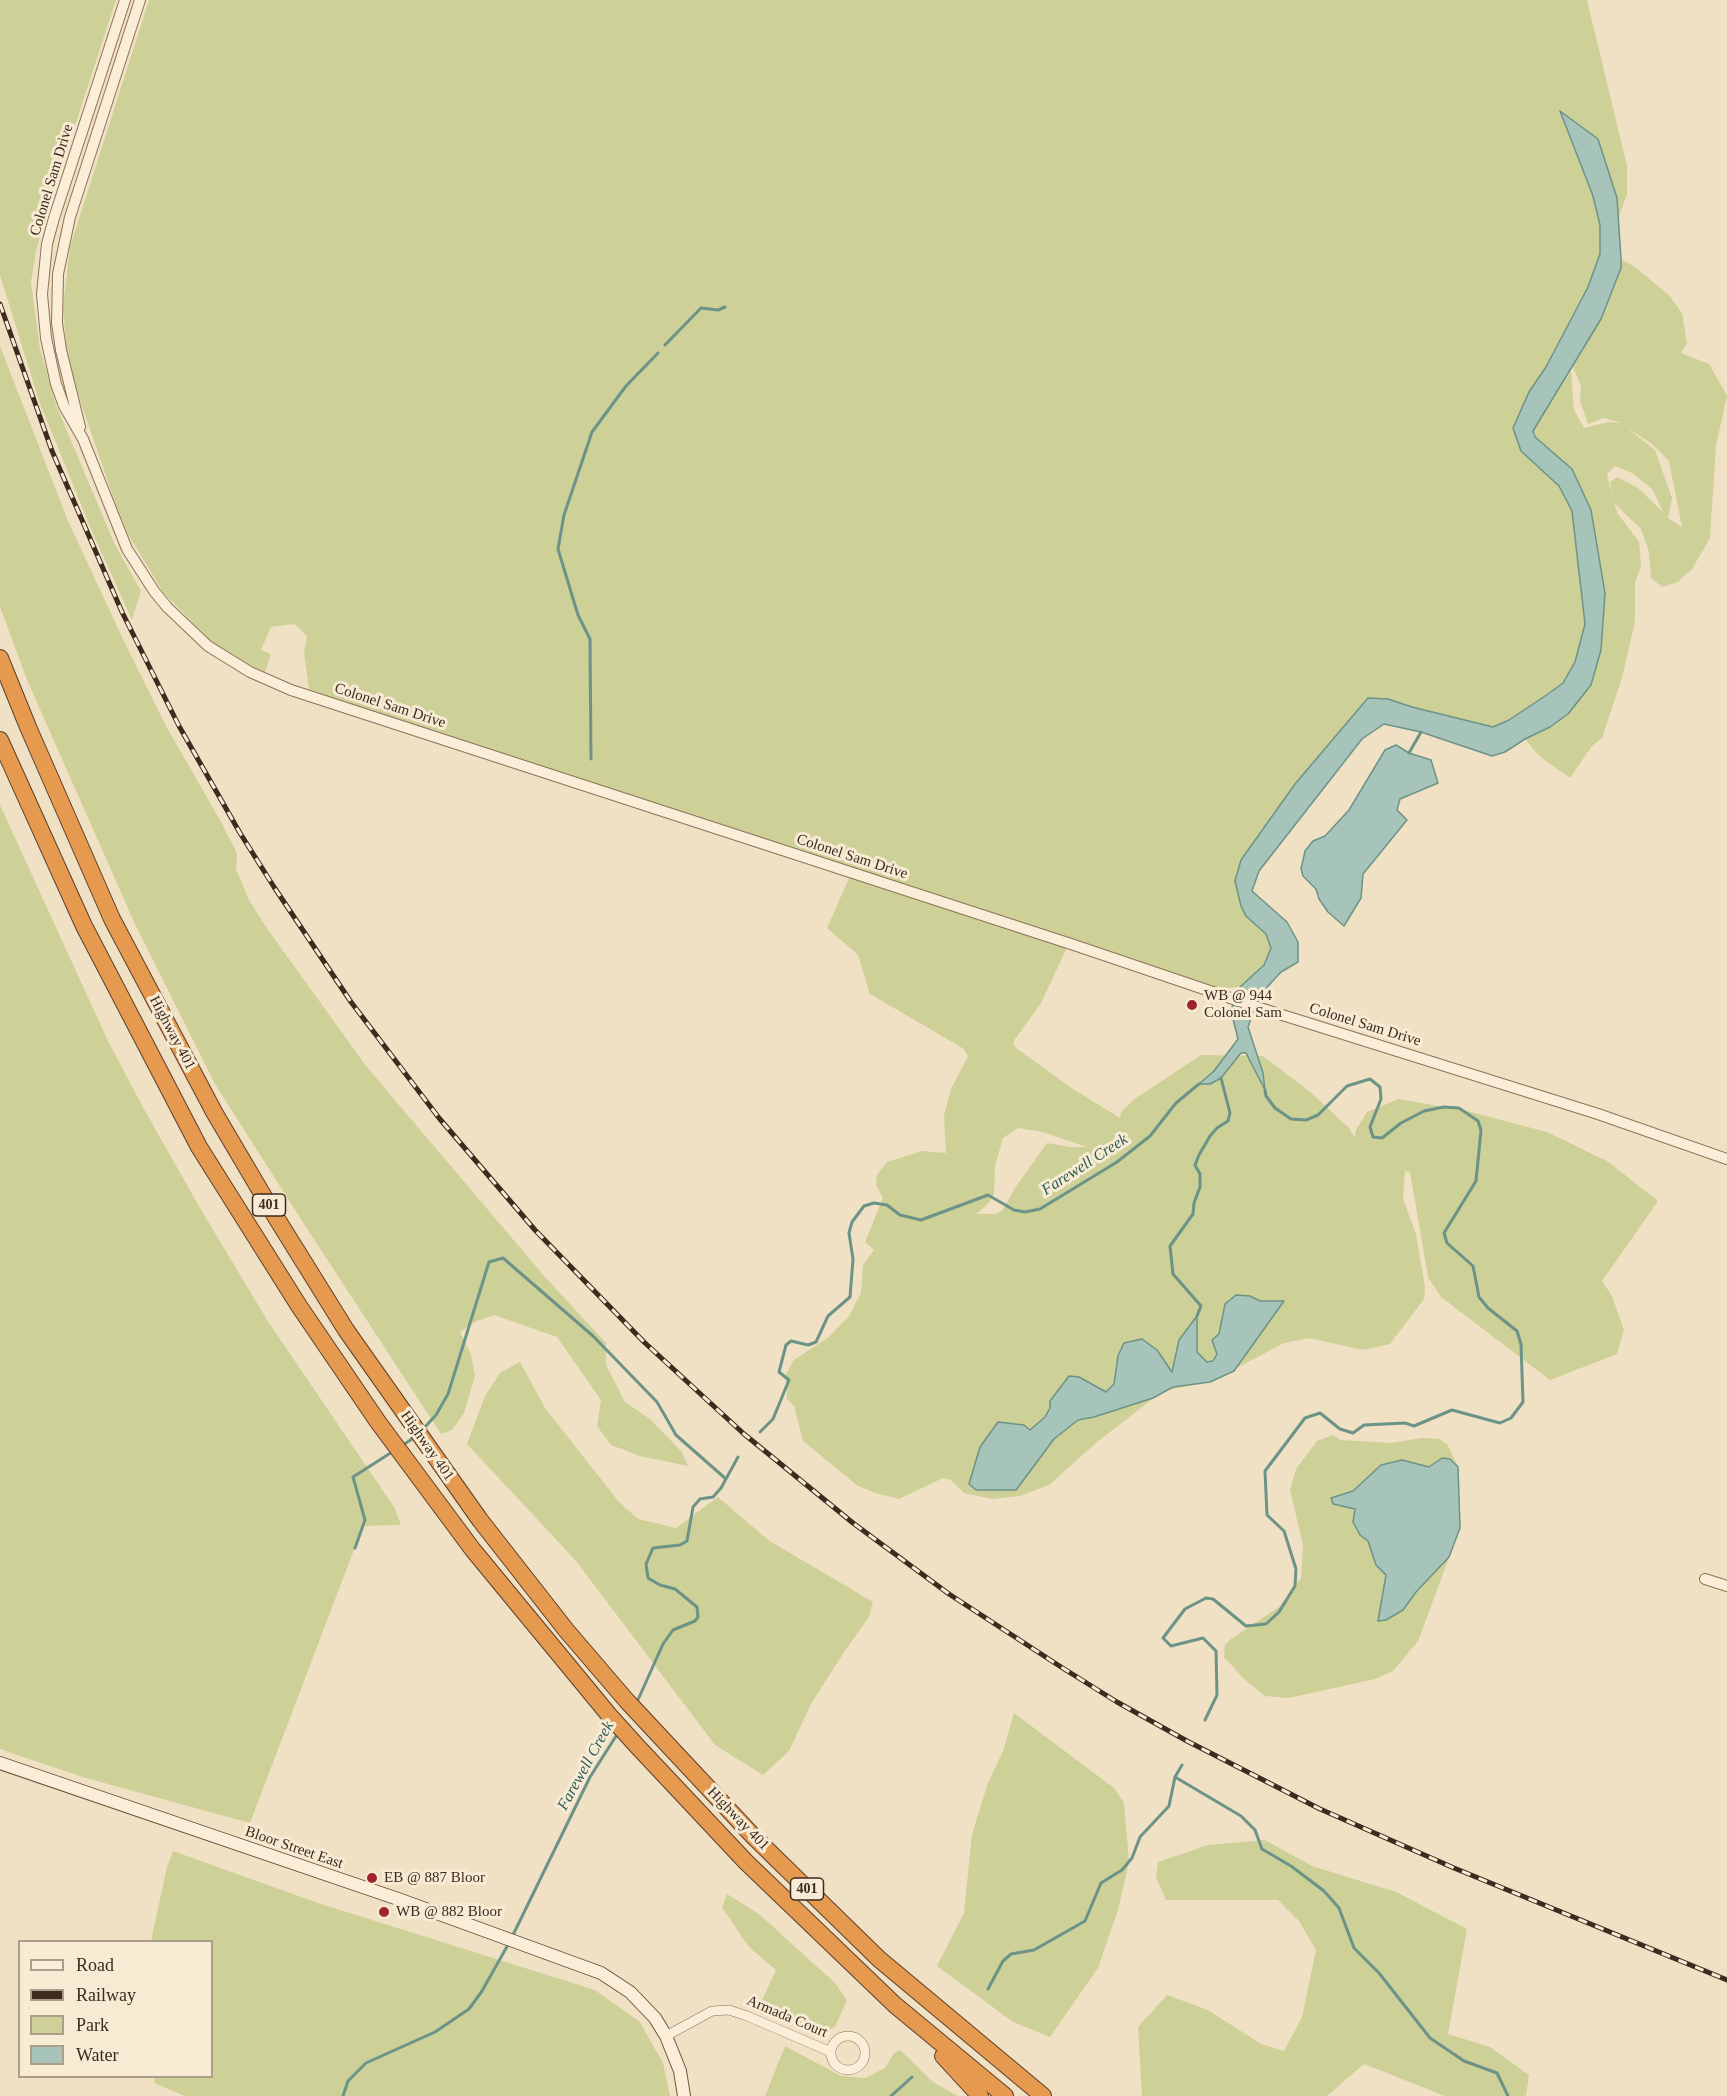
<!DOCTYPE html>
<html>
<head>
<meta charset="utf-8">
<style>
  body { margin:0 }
  #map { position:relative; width:1727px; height:2096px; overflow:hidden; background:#f1e1c4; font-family:"Times New Roman",serif }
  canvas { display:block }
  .legend { position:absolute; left:18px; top:1940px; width:195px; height:138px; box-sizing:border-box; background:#f8ebd4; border:2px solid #ad9e8b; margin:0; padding:8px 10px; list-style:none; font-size:18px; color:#3c2b1e }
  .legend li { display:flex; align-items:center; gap:12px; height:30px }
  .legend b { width:30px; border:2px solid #ad9e8b }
</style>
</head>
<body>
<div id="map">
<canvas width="1727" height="2096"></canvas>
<ul class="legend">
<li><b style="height:8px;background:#fbeed8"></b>Road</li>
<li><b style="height:8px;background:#3c2b1e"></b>Railway</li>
<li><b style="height:16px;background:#cdd097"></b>Park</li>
<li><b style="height:16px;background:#a6c4b9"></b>Water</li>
</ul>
</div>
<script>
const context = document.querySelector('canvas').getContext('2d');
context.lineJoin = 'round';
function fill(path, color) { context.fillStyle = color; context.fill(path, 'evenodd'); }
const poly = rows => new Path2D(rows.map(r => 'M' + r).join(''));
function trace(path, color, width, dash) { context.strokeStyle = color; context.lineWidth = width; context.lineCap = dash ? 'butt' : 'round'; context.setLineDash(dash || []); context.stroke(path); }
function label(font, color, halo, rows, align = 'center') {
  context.font = font + ' "Times New Roman",serif'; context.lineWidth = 6; context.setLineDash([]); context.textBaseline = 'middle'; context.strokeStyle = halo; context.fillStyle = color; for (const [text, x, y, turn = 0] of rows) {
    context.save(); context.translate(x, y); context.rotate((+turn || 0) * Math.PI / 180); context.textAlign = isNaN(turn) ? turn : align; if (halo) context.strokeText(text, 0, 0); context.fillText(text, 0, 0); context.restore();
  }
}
fill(poly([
  [0,0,116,0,48,208,36,251,31,282,40,349,56,405,115,545,141,591,132,620,91,529,39,401,0,275],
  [149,0,1587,0,1627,166,1627,194,1618,219,1617,198,1561,113,1593,196,1600,225,1600,254,1588,287,1546,367,1529,392,1521,451,1559,486,1572,511,1585,624,1575,662,1563,683,1548,694,1509,720,1493,727,1412,707,1388,699,1241,860,1246,916,1266,934,1271,948,1264,965,1240,987,1213,989,1070,941,1041,1003,1013,1042,1016,1048,1073,1089,1120,1118,1121,1112,1133,1100,1201,1055,1263,1056,1309,1091,1349,1128,1355,1138,1356,1130,1367,1112,1399,1099,1463,1110,1547,1132,1607,1161,1658,1201,1602,1281,1612,1296,1624,1330,1617,1354,1550,1380,1441,1297,1428,1277,1410,1172,1405,1171,1403,1199,1416,1234,1425,1287,1424,1299,1390,1344,1363,1350,1309,1338,1284,1343,1210,1382,1163,1391,1097,1442,1049,1485,1020,1496,992,1499,964,1493,951,1480,943,1478,899,1499,875,1493,858,1486,803,1441,794,1406,787,1399,786,1374,794,1360,829,1337,849,1316,861,1293,863,1265,874,1250,865,1242,883,1198,876,1185,877,1175,887,1162,922,1151,946,1153,944,1115,951,1089,968,1056,964,1049,870,994,858,955,827,928,850,876,358,708,309,689,304,653,307,636,295,624,271,627,261,650,271,654,265,672,241,661,212,642,163,592,128,534,115,502,73,380,66,344,63,307,70,247],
  [1018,1128,1043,1132,1087,1147,1070,1147,1047,1143,1015,1188,1002,1211,996,1214,976,1214,988,1204,994,1194,995,1166,1003,1138],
  [1621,259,1635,267,1669,295,1682,313,1687,344,1681,353,1709,364,1727,396,1716,445,1710,538,1692,569,1678,582,1662,587,1651,578,1649,552,1641,529,1614,503,1618,514,1639,542,1641,566,1635,583,1635,621,1622,678,1602,738,1592,746,1570,778,1539,756,1525,739,1550,727,1568,714,1591,685,1572,469,1535,437,1533,431,1571,371,1574,410,1584,428,1608,422,1622,423,1604,418,1588,424,1580,401,1581,386,1573,367,1601,318,1621,268],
  [1625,426,1652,444,1669,461,1682,527,1668,518,1672,498,1655,450],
  [1615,466,1632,473,1653,490,1663,512,1638,488,1617,477,1610,482,1612,496,1607,474],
  [0,346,68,521,123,639,166,726,220,820,237,853,236,869,249,900,266,927,366,1066,545,1277,606,1343,606,1365,625,1402,650,1419,682,1452,688,1466,640,1456,611,1445,597,1426,601,1400,557,1337,494,1315,477,1321,460,1332,471,1355,475,1376,464,1413,452,1430,441,1434,304,1224,215,1084,135,924,27,680,0,607],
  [0,805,108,1041,145,1111,200,1208,267,1320,394,1507,401,1525,363,1526,250,1823,86,1778,0,1749],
  [520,1362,545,1408,619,1502,638,1519,676,1528,718,1497,768,1540,873,1602,869,1617,844,1652,811,1704,789,1751,763,1775,715,1745,576,1561,467,1444,485,1396,500,1373],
  [1333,1435,1340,1440,1390,1443,1422,1438,1439,1439,1447,1444,1458,1466,1460,1528,1418,1641,1393,1671,1375,1679,1289,1698,1265,1696,1245,1680,1224,1657,1225,1645,1231,1639,1279,1607,1301,1578,1303,1545,1290,1490,1296,1469,1317,1441],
  [1014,1713,1114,1788,1124,1803,1129,1862,1118,1910,1098,1968,1050,2037,1013,2022,937,1966,964,1913,972,1834,988,1783,1003,1751],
  [1265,1840,1312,1866,1396,1892,1467,1929,1448,2034,1490,2047,1529,2075,1526,2096,1445,2096,1364,2064,1327,2096,1142,2096,1138,2027,1167,1995,1208,2010,1261,2044,1284,2051,1302,2017,1316,1950,1299,1921,1278,1900,1166,1900,1156,1877,1158,1862,1208,1845],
  [173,1851,318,1903,595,1990,640,2022,663,2063,670,2096,185,2096,154,2083,155,2077,212,2076,212,1942,151,1941,167,1867],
  [727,1894,759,1914,835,1983,847,2000,835,2027,818,2034,759,2007,776,1970,748,1946,722,1907],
  [785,2046,841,2076,865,2078,885,2068,894,2053,900,2050,933,2082,958,2096,765,2096]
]), '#cdd097');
const water = poly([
  [1560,111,1598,139,1617,198,1621,259,1621,268,1601,319,1533,431,1535,437,1572,469,1591,510,1605,593,1601,650,1591,685,1568,714,1550,727,1525,739,1505,752,1492,756,1421,732,1384,724,1362,739,1259,871,1252,891,1287,922,1298,942,1298,962,1281,972,1259,996,1248,1027,1263,1073,1265,1090,1246,1053,1241,1053,1221,1078,1210,1084,1199,1084,1214,1071,1238,1039,1231,1011,1235,997,1240,987,1264,965,1271,948,1266,934,1246,916,1241,906,1235,881,1241,860,1295,784,1368,698,1388,699,1412,707,1493,727,1509,720,1548,694,1563,683,1575,662,1585,624,1572,511,1559,486,1521,451,1513,428,1529,392,1546,367,1588,287,1600,254,1600,225,1593,196,1560,111],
  [1396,745,1409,753,1431,760,1438,783,1400,799,1397,810,1407,820,1363,874,1361,898,1344,926,1328,912,1319,899,1316,889,1303,876,1301,869,1305,851,1313,841,1325,836,1349,810,1385,750,1396,745],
  [1236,1295,1250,1296,1260,1301,1284,1301,1234,1371,1210,1382,1173,1387,1153,1398,1094,1417,1078,1420,1054,1439,1016,1490,976,1490,969,1484,980,1447,998,1422,1024,1425,1030,1430,1045,1417,1050,1408,1050,1401,1069,1376,1079,1377,1106,1392,1114,1384,1118,1356,1124,1343,1142,1339,1157,1350,1172,1372,1179,1340,1197,1316,1197,1352,1207,1362,1213,1361,1217,1354,1212,1340,1219,1334,1225,1304,1236,1295],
  [1442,1458,1450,1459,1458,1467,1460,1528,1449,1557,1416,1592,1403,1610,1386,1620,1378,1621,1386,1575,1376,1565,1368,1541,1360,1535,1353,1522,1355,1509,1333,1504,1331,1498,1353,1491,1381,1465,1402,1460,1429,1467,1442,1458]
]);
fill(water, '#a6c4b9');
trace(water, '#6c9387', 1.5);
trace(poly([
  [665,345,701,308,718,310,725,307],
  [1409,753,1421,732],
  [591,759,590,639,578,615,558,549,564,515,592,432,626,386,658,353],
  [1197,1316,1201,1306,1173,1274,1170,1246,1193,1214,1194,1203,1200,1187,1200,1174,1195,1165,1199,1155,1210,1136,1217,1128,1228,1121,1230,1113,1221,1078],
  [424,1428,436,1415,448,1394,489,1262,503,1258,593,1336,657,1402,676,1435,726,1479],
  [760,1432,773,1419,789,1380,779,1372,786,1345,791,1341,808,1345,816,1342,828,1316,850,1297,853,1259,849,1233,852,1222,864,1206,874,1203,887,1205,900,1215,921,1220,988,1195,1014,1210,1025,1212,1040,1209,1117,1162,1150,1136,1176,1103,1199,1084],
  [403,1445,415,1437],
  [355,1548,365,1520,353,1477,392,1452],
  [637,1702,663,1644,673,1630,695,1621,698,1617,697,1607,675,1589,660,1585,648,1578,646,1564,653,1548,680,1545,687,1541,693,1507,700,1499,713,1497,721,1488,738,1457],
  [1205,1720,1217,1695,1216,1651,1203,1638,1171,1646,1163,1638,1185,1609,1206,1598,1213,1599,1246,1626,1266,1624,1279,1612,1295,1586,1296,1569,1284,1531,1267,1515,1265,1471,1305,1418,1320,1413,1340,1429,1353,1433,1364,1425,1405,1423,1414,1426,1452,1410,1500,1423,1511,1418,1523,1402,1521,1344,1517,1331,1488,1308,1479,1297,1473,1266,1447,1243,1444,1233,1476,1181,1481,1130,1478,1121,1459,1108,1444,1107,1424,1111,1401,1123,1382,1138,1373,1137,1370,1127,1381,1099,1380,1087,1370,1079,1347,1086,1318,1115,1306,1120,1291,1119,1275,1108,1266,1096,1265,1090],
  [1175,1777,1241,1816,1255,1830,1262,1849,1291,1866,1324,1891,1339,1908,1354,1948,1379,1973,1430,2038,1464,2061,1497,2073,1508,2096],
  [512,1937,590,1777,618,1733],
  [988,1989,1003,1961,1011,1954,1034,1950,1085,1921,1101,1883,1122,1870,1132,1858,1140,1837,1169,1806,1175,1777,1182,1765],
  [343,2096,348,2081,366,2063,435,2032,469,2009,482,1991,509,1943],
  [891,2096,912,2077]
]), '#6c9387', 3);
const minor = poly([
  [666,2036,712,2011,729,2010,747,2016,831,2052],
  '831 2053a17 17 0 1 1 34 0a17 17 0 1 1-34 0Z'
]);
const tertiary = poly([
  [125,0,54,218,47,244,42,294,46,338,56,384,64,406,83,439,127,549,154,591,167,607,208,646,250,672,291,690,1074,945,1260,1008,1598,1114,1727,1159],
  [80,427,61,350,57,323,58,274,70,217,140,0],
  [1705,1579,1727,1586]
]);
const secondary = poly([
  [0,1763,401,1900,601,1973,630,1992,655,2018,666,2036,680,2071,684,2096]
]);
const motorway = poly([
  [0,658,28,727,112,919,214,1112,277,1219,346,1330,480,1520,566,1630,626,1700,754,1837,879,1959,1043,2096],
  [0,740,84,926,199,1147,299,1306,378,1422,473,1550,609,1715,637,1746,746,1862,895,2005,1005,2096],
  [943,2056,980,2096]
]);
trace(minor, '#8d7159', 10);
trace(tertiary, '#8d7159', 12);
trace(secondary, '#6f523c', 14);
trace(motorway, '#5b3f2d', 18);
trace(minor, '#fbeed8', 9);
trace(tertiary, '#fbeed8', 10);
trace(secondary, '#fbeed8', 12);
trace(motorway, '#e59a50', 16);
const rail = poly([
  [0,304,52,451,122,612,179,726,240,833,274,887,351,1002,439,1118,535,1230,644,1342,744,1434,853,1523,949,1594,1061,1667,1117,1702,1187,1741,1320,1809,1454,1868,1727,1980]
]);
trace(rail, '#3c2b1e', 5);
trace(rail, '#f8ebd4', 3, [9]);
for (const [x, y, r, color] of [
  [1192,1005,6,"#a0252e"],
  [372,1878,6,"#a0252e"],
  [384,1912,6,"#a0252e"]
]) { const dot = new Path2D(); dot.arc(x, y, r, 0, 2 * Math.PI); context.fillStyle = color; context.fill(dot); trace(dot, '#f8ebd4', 2); }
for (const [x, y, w] of [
  [269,1205,33],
  [807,1889,33]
]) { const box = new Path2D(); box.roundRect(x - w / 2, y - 11, w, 22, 4.5); context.fillStyle = '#f8ebd4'; context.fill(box); trace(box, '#3c2b1e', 1.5); }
label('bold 14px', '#3c2b1e', null, [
  ["401",269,1205],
  ["401",807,1889]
]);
label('15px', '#3c2b1e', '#f8ebd4', [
  ["Colonel Sam Drive",52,180,-73],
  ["Colonel Sam Drive",390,706,18],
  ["Colonel Sam Drive",852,857,18],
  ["Colonel Sam Drive",1365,1025,17],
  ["Highway 401",172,1033,62],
  ["Highway 401",427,1446,55],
  ["Highway 401",738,1819,46],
  ["Bloor Street East",294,1848,19],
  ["Armada Court",787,2017,23]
]);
label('15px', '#3c2b1e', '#f8ebd4', [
  ["WB @ 944",1204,996],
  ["Colonel Sam",1204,1013],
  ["EB @ 887 Bloor",384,1878],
  ["WB @ 882 Bloor",396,1912]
], 'left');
label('italic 16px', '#2c5d57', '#f8ebd4', [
  ["Farewell Creek",1085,1165,-33],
  ["Farewell Creek",586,1766,-61]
]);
</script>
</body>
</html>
